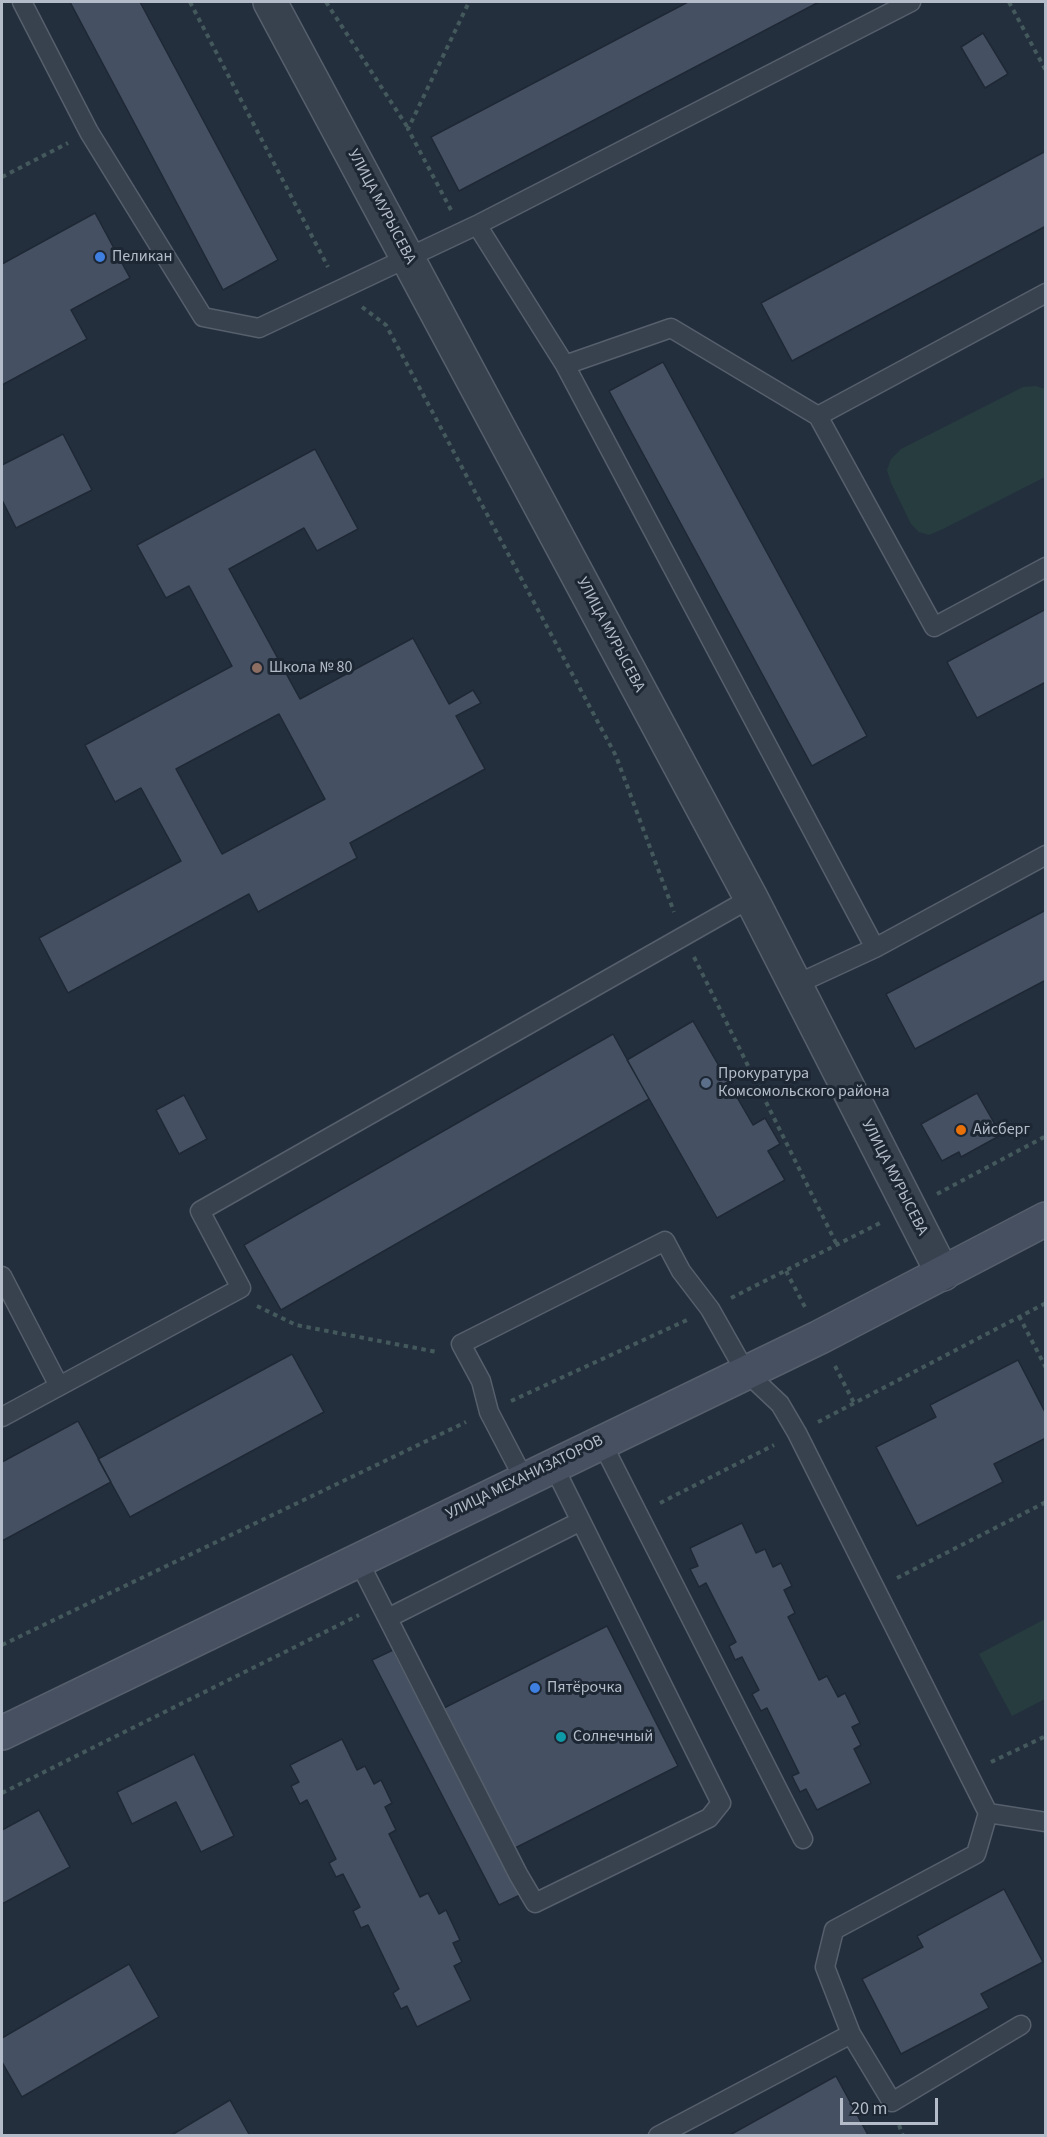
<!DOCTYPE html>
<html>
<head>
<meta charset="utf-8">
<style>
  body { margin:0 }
  #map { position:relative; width:1047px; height:2137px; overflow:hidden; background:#242f3e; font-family:"Source Sans 3",sans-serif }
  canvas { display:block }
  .frame { position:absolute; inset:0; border:3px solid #b4bcc9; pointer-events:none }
  .scale { position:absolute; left:840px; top:2098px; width:98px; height:27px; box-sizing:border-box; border:3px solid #b4bcc9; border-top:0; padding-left:8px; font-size:18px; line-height:21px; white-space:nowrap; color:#b4bcc9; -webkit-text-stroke:4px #1d2633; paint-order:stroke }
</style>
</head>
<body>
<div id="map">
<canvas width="1047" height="2137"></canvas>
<div class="frame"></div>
<div class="scale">20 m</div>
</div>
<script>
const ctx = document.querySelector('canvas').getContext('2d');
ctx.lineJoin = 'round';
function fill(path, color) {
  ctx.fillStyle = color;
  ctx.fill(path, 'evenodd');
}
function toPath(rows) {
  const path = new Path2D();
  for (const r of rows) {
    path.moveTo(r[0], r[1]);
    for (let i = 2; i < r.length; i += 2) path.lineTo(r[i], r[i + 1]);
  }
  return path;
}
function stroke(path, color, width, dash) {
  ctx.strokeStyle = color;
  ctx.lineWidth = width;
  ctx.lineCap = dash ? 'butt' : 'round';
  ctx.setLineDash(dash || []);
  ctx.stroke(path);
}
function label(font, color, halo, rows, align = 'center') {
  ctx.font = font + ' "Source Sans 3",sans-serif';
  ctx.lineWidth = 6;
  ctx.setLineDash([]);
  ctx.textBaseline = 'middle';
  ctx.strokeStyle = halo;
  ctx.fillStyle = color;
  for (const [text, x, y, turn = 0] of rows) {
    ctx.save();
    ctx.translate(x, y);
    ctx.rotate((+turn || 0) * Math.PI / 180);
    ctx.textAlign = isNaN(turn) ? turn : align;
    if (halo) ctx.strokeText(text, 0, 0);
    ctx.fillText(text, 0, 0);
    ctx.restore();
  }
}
fill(toPath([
  [1036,386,1045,389,1045,477,943,529,929,535,919,532,911,524,891,483,887,470,891,459,901,449,1023,387],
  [1045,1619,1045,1699,1012,1716,979,1654]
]), '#263c3f');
const building = toPath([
  [70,2,140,2,278,260,223,290,70,2],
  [688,2,819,2,459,191,431,137,688,2],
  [983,33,1008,74,985,88,961,47,983,33],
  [1046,151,1046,226,792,361,761,303,1046,151],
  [95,213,130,278,71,310,87,339,2,385,2,264,95,213],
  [663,362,867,736,812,766,609,391,663,362],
  [63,434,92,490,16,528,2,500,2,465,63,434],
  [315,449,358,529,317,551,304,528,229,569,300,699,413,638,449,704,473,690,481,703,456,716,485,769,350,843,357,858,258,912,249,894,68,993,39,938,181,861,141,788,115,802,85,745,232,666,189,586,166,598,137,545,315,449],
  [279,714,325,799,222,854,176,769,279,714],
  [1046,609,1046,682,977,718,947,662,1046,609],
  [1046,910,1046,980,915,1049,886,994,1046,910],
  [693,1021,753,1125,765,1118,780,1144,768,1151,785,1180,717,1218,627,1060,693,1021],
  [613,1034,649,1099,281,1310,244,1245,613,1034],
  [977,1093,1001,1135,961,1157,959,1152,942,1161,921,1124,977,1093],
  [184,1095,207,1139,179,1154,156,1110,184,1095],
  [292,1354,324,1412,130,1517,98,1459,292,1354],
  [1018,1360,1046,1414,1046,1438,994,1464,1003,1482,917,1526,876,1447,936,1417,930,1405,1018,1360],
  [78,1421,111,1482,2,1541,2,1462,78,1421],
  [742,1523,756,1553,765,1549,773,1567,781,1563,792,1586,784,1590,795,1613,788,1617,819,1680,827,1676,838,1697,845,1693,860,1723,852,1727,861,1745,854,1749,871,1783,817,1810,806,1789,800,1792,792,1776,799,1773,767,1708,761,1711,752,1694,759,1690,742,1657,735,1660,729,1646,736,1642,706,1583,699,1587,690,1569,698,1566,690,1548,742,1523],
  [607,1626,678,1766,515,1848,444,1708,607,1626],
  [393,1650,520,1895,499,1905,372,1660,393,1650],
  [342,1739,357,1770,365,1766,374,1784,381,1780,392,1803,385,1807,396,1830,389,1834,420,1897,428,1893,439,1914,446,1910,460,1940,453,1943,462,1962,454,1966,471,2000,417,2027,407,2006,401,2009,393,1993,399,1989,368,1925,361,1928,353,1911,360,1907,343,1874,336,1877,329,1863,336,1859,307,1800,300,1804,291,1786,299,1782,290,1765,342,1739],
  [194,1754,234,1836,201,1852,176,1802,132,1824,117,1792,194,1754],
  [39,1810,70,1867,2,1904,2,1830,39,1810],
  [1004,1889,1043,1962,981,1994,989,2008,901,2054,862,1979,923,1947,917,1936,1004,1889],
  [129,1964,159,2017,22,2097,2,2062,2,2038,129,1964],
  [836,2076,868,2135,728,2136,836,2076],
  [230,2100,250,2136,170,2136,230,2100]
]);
fill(building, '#455162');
stroke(building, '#1f2835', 1.5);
const service = toPath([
  [22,2,89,132,203,317,259,328,477,225,911,2],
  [477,225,565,365,875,948,795,985],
  [565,365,671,328,818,416,934,627,1046,567],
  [818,416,1046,293],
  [875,948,1046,855],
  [2,1276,59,1386],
  [2,1417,241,1288,200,1211,751,898],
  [601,1441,803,1839],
  [524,1479,489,1412,481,1381,461,1344,665,1241,681,1271,710,1309,745,1371,780,1404,797,1433,988,1813,976,1854,834,1930,825,1967,851,2034],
  [358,1560,518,1874,535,1903,709,1818,721,1803,553,1465],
  [388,1618,581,1521],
  [988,1813,1046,1822],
  [658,2136,851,2034,892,2102,1021,2025]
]);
const tertiary = toPath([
  [270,2,751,898,943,1274]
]);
const secondary = toPath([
  [2,1733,820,1337,1046,1219]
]);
stroke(service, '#565f6c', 21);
stroke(tertiary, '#565f6c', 36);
stroke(secondary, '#565f6c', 36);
stroke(toPath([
  [190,2,328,267],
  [326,2,408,128],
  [1009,2,1046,71],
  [2,177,68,143],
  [451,210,408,129,469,2],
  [362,307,386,325,616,756,674,912],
  [694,957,837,1245],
  [937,1194,1046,1136],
  [786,1271,806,1309],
  [731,1298,880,1223],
  [257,1306,296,1325,437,1352],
  [1019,1316,1046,1368],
  [835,1366,854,1403],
  [511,1401,687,1320],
  [818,1422,1046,1303],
  [660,1503,774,1445],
  [897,1578,1046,1502],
  [2,1645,466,1422],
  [991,1762,1046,1736],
  [2,1793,359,1615],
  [899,2125,903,2136]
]), '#44595c', 4, [4.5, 4.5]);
stroke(service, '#38414e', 18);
stroke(tertiary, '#38414e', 33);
stroke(secondary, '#465061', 33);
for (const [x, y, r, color] of [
  [100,257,6,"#3f7fe0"],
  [257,668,6,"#8d6e63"],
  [706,1083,6,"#5c6f8a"],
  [961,1130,6,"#e8710a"],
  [535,1688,6,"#3f7fe0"],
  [561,1737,6,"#0f9aa8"]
]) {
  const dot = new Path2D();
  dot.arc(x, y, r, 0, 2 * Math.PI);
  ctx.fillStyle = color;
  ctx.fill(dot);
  stroke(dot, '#1d2633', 2);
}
label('16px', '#b4bcc9', '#1d2633', [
  ["УЛИЦА МУРЫСЕВА",381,207,62],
  ["УЛИЦА МУРЫСЕВА",610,635,62],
  ["УЛИЦА МУРЫСЕВА",894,1178,63],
  ["УЛИЦА МЕХАНИЗАТОРОВ",525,1478,-26]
]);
label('16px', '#b4bcc9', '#1d2633', [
  ["Пеликан",112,257],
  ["Школа № 80",269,668],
  ["Прокуратура",718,1074],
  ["Комсомольского района",718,1092],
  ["Айсберг",973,1130],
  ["Пятёрочка",547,1688],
  ["Солнечный",573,1737]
], 'left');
</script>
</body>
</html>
